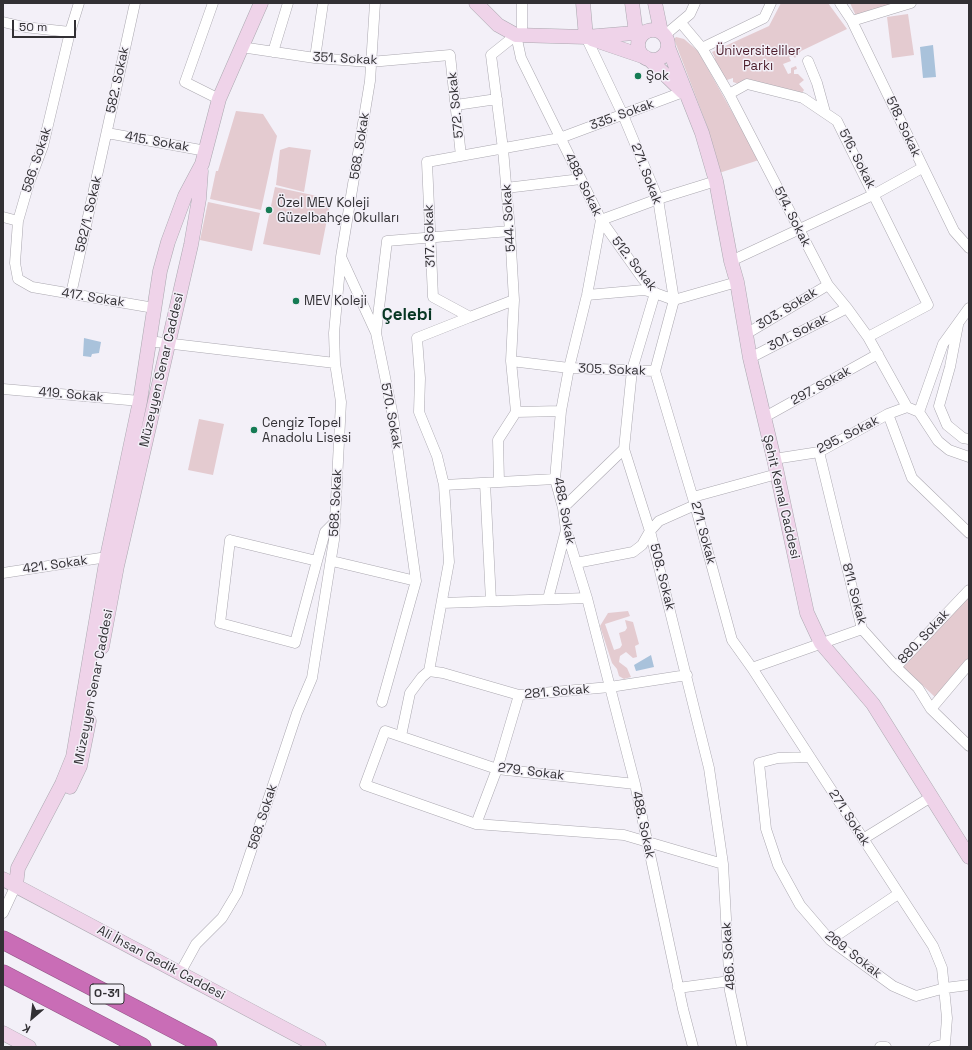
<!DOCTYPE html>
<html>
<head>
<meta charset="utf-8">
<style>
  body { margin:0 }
  #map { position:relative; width:972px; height:1050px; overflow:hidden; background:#f3f0f8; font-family:"Space Grotesk",sans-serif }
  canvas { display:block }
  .frame { position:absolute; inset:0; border:4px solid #323034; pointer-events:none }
  .north { position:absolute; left:12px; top:998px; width:40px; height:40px; -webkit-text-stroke:3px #f3f0f8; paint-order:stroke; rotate:208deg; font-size:11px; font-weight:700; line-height:16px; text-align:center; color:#323034 }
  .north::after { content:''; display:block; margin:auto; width:14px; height:18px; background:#323034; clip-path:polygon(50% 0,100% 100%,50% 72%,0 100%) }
  .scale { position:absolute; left:12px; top:20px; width:64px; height:18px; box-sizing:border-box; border:2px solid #323034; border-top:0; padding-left:5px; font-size:12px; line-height:14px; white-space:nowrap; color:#323034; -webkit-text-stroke:3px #f3f0f8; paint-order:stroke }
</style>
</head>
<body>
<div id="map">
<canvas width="972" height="1050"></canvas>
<div class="frame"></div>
<div class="north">K</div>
<div class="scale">50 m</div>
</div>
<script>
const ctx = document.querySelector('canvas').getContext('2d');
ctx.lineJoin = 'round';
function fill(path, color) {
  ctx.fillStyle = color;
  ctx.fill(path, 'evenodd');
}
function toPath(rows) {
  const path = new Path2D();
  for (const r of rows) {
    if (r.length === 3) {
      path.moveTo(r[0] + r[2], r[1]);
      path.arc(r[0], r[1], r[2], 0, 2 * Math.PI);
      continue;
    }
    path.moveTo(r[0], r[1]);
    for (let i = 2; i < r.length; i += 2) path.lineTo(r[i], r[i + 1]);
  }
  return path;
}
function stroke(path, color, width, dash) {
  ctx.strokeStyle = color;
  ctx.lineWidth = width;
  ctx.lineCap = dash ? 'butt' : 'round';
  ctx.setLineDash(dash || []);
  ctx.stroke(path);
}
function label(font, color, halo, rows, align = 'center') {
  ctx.font = font + ' "Space Grotesk",sans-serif';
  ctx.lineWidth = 3;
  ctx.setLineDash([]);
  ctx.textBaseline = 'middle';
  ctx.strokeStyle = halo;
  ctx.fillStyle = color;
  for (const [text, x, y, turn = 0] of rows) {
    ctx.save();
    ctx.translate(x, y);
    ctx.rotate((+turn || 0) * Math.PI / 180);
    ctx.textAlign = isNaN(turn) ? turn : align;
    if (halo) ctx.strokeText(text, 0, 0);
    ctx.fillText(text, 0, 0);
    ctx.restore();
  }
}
fill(toPath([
  [781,3,828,3,847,29,801,51,795,58,793,56,789,57,791,61,783,64,788,74,791,73,791,68,796,66,797,69,794,70,794,74,798,74,804,80,799,84,804,90,800,96,739,84,733,82,733,78,727,80,722,78,714,62,715,58,712,52,769,26],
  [850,3,899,3,857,18],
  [908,14,914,55,892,58,887,17],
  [676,37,684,39,698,51,759,160,719,173,707,126,674,39],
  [236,111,263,114,277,136,261,210,210,199,216,171,218,171],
  [289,147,311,150,304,192,276,185,280,150],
  [275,187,331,199,320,255,263,244],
  [208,202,260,213,252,251,200,240],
  [199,419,224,424,213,475,188,470],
  [969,594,969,660,936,698,902,666],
  [628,611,630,616,605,624,614,650,620,648,622,645,619,633,625,631,627,628,625,620,633,622,639,644,635,646,637,657,633,658,626,652,620,656,619,662,627,668,631,677,624,679,619,676,617,669,612,663,600,626,608,613]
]), '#e4cbd0');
fill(toPath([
  [933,45,936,77,923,78,920,47],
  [84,338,101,342,99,353,92,354,91,357,83,356],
  [651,655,654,667,636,671,634,665]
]), '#a9c2db');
const street = toPath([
  [79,3,70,32,43,146,29,183,18,221,15,263,18,279,32,287,154,308],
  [213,3,185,82,219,99],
  [840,3,852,21,954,231,969,248],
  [852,21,911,3],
  [3,22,24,27,70,32],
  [681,23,702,48,729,94,828,285,847,308,868,337,907,407],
  [665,35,690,14,695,3],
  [522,36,522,3],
  [586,37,623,115,658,199,674,300,655,371,695,505,732,640,752,668,933,946,942,968,947,1018,945,1044,934,1047],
  [241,47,315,58,370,62,450,55,461,156],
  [702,48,764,18,771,3],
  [273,52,288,3],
  [315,58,323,3],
  [808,61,817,83,825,112],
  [729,94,747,84,803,98,837,121,928,305,868,337],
  [456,105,497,99],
  [107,133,206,151],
  [716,181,658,199,601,220,643,279,655,293,674,300,737,282],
  [506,188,581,179],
  [3,217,18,221],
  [342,259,376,333,393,416,416,581,382,702],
  [731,261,875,194,922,168],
  [71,294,135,3],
  [587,295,644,290,655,293,632,370,624,449,650,531,709,768,723,864,730,991,742,1047],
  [514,300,470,317,433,297,427,162,560,138,683,92],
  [470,317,417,338,420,378,419,412,437,456,444,485,555,479],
  [958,325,950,367,939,406,947,425,963,438,969,439],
  [376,333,387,241,510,231],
  [746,334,828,285],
  [148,341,335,363],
  [750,358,847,308],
  [511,361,569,368,655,371],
  [3,389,140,401],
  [516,412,511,361,514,300,510,231,503,149,491,55,516,35,521,58,601,220,587,295,569,368,561,411,555,479,563,508,566,530,587,598,635,784,683,1009,693,1047],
  [516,412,561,411],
  [919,412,943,344,969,308],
  [919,412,938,441,949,450,969,457],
  [888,414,912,478,969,533],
  [763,418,878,354],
  [819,452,862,629,896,667,918,688,931,709,969,746],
  [774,459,819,452,888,414,907,407,919,412],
  [499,482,498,440,516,412],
  [485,483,491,601],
  [693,497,777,474],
  [563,508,624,449],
  [317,561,295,643,220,623,230,540,317,561,325,532,335,522],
  [332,561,416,581],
  [576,563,633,552,642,545,650,531,659,521,695,505],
  [3,573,107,557],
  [548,599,566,530],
  [442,603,587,598],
  [896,667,969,590],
  [752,668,862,629],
  [429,671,443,673,519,695,610,687,687,675],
  [931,709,969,664],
  [401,736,410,693,422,677,429,671,449,562,444,485],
  [810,757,778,758,759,763,766,829,778,865,800,905,830,940,893,986,916,996,945,988,969,985],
  [635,784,497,769,385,731,365,785,476,824,624,835,723,864],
  [476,824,497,769,519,695],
  [863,839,931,797],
  [3,913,16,885],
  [830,940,898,894],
  [180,973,196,944,222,918,237,893,297,713,312,678,334,540,341,402,335,363,334,333,341,257,370,81,375,3],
  [678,988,730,981],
  [880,1047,886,1047]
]);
const secondary = toPath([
  [476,3,498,25,516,35,586,37,646,32],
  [583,3,586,37],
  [632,3,636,33],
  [655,3,661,32],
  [653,45,15],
  [592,39,645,57],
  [668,47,702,133,716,181,731,261,737,282,750,358,774,459,807,613,821,643,873,704,969,857],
  [649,59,683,92],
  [102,647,117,566,191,245,199,199,201,171],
  [70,787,80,766,89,721],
  [3,879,319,1047],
  [16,885,18,868,62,784,73,757,107,557,140,401,160,271,168,242,185,196,202,164,219,99,261,3],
  [3,1033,29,1047]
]);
const highway = toPath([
  [3,940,208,1047],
  [3,974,142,1047]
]);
stroke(street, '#aba8b0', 11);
stroke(secondary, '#aba8b0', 15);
stroke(highway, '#945888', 19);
stroke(street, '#fff', 10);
stroke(secondary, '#efd3e9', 14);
stroke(highway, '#c96db6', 18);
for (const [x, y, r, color] of [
  [638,76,4,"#157b54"],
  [269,210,4,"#157b54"],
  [296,301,4,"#157b54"],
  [254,430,4,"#157b54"]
]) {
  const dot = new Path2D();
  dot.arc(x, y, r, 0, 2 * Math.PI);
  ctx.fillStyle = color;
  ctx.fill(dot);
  stroke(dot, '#f3f0f8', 1.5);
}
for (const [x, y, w] of [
  [107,994,34]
]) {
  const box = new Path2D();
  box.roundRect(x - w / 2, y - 10, w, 20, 3);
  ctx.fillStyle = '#f3f0f8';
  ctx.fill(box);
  stroke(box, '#323034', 1);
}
label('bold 12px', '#323034', null, [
  ["O-31",107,994]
]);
label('13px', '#4d1d2b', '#f3f0f8', [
  ["Üniversiteliler",758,51],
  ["Parkı",758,66]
]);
label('13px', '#323034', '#f3f0f8', [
  ["351. Sokak",345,59,3],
  ["582. Sokak",118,80,-78],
  ["572. Sokak",456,105,-96],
  ["335. Sokak",622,115,-20],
  ["518. Sokak",903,127,65],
  ["415. Sokak",157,142,10],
  ["568. Sokak",360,146,-81],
  ["516. Sokak",857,159,63],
  ["586. Sokak",37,160,-72],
  ["271. Sokak",646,174,69],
  ["488. Sokak",583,185,64],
  ["582/1. Sokak",89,214,-77],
  ["514. Sokak",792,217,63],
  ["544. Sokak",509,218,-94],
  ["317. Sokak",430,236,-92],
  ["512. Sokak",634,264,52],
  ["417. Sokak",93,298,9],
  ["303. Sokak",787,309,-31],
  ["301. Sokak",798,333,-27],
  ["Müzeyyen Senar Caddesi",162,370,-77],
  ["305. Sokak",612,370,2],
  ["297. Sokak",821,386,-29],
  ["419. Sokak",71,395,5],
  ["570. Sokak",391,416,79],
  ["295. Sokak",848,435,-27],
  ["Şehit Kemal Caddesi",781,497,77],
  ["568. Sokak",336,503,-87],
  ["488. Sokak",564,511,79],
  ["271. Sokak",703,533,75],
  ["421. Sokak",55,565,-8],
  ["508. Sokak",662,577,76],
  ["811. Sokak",854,594,75],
  ["880. Sokak",924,637,-47],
  ["Müzeyyen Senar Caddesi",94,687,-79],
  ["281. Sokak",557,692,-5],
  ["279. Sokak",531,772,7],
  ["568. Sokak",263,817,-72],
  ["271. Sokak",849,818,57],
  ["488. Sokak",643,825,78],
  ["269. Sokak",853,955,38],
  ["486. Sokak",729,956,-94],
  ["Ali İhsan Gedik Caddesi",161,963,28]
]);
label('13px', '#323034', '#f3f0f8', [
  ["Şok",646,76],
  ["Özel MEV Koleji",277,203],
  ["Güzelbahçe Okulları",277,218],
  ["MEV Koleji",304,301],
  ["Cengiz Topel",262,423],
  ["Anadolu Lisesi",262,438]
], 'left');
label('bold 17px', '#083724', '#f3f0f8', [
  ["Çelebi",407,315]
]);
</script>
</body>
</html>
